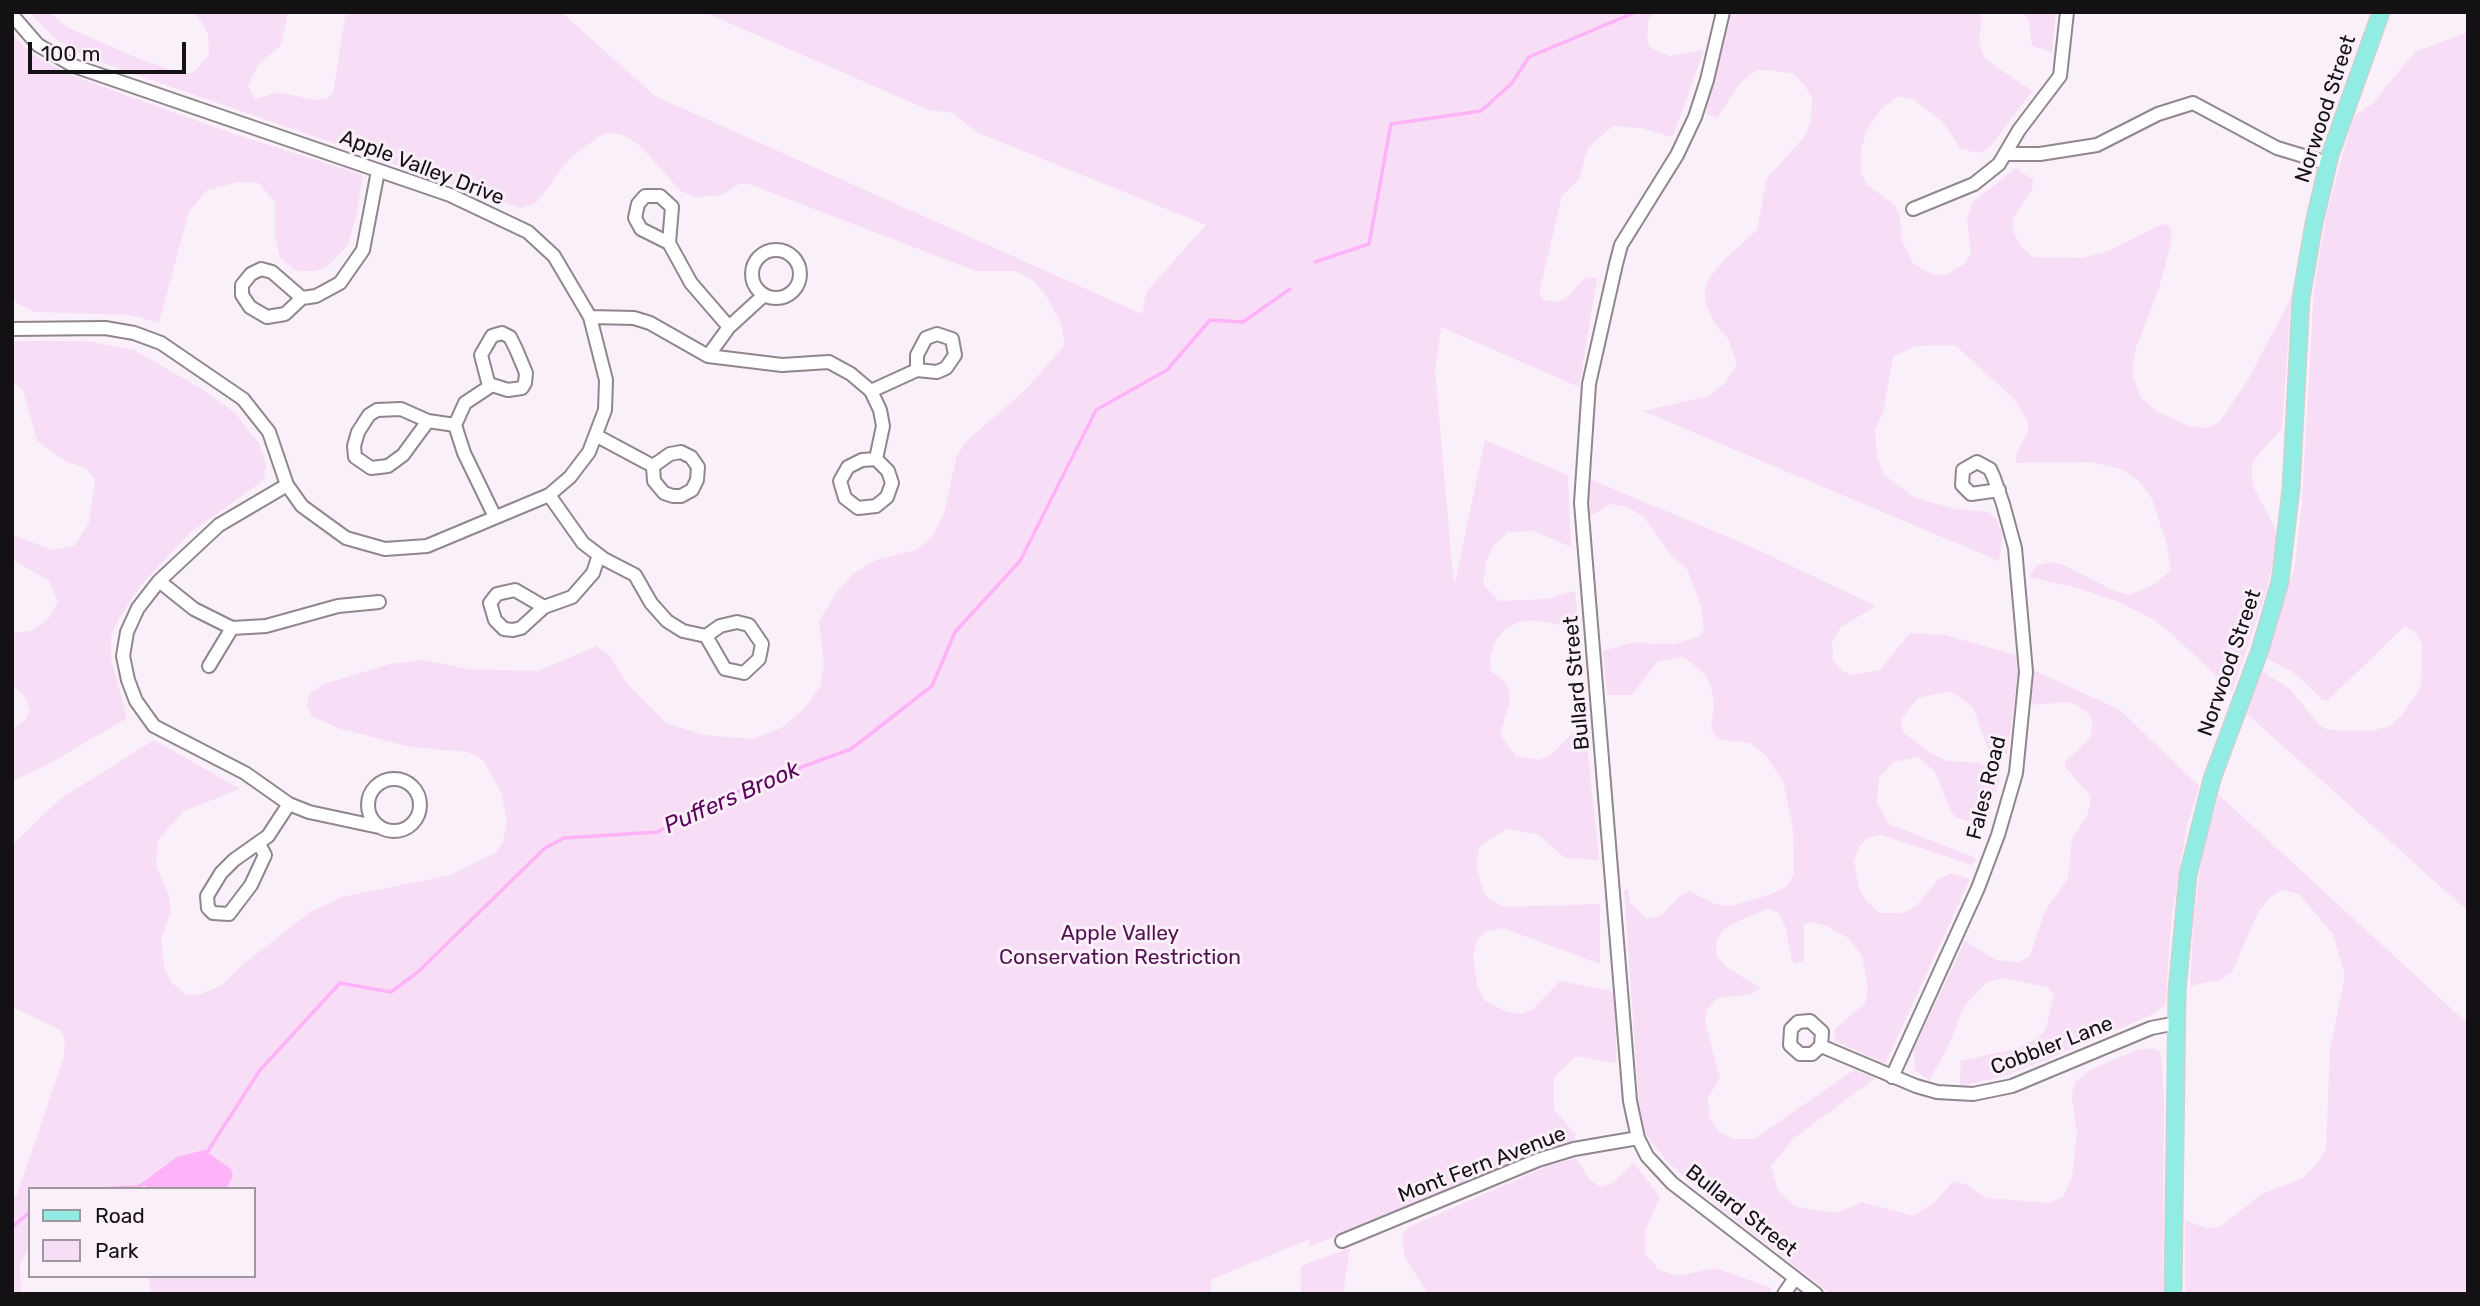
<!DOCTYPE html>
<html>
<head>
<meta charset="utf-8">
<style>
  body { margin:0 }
  #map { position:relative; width:2480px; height:1306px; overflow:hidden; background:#faf0f9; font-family:Rubik,sans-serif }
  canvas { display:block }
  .frame { position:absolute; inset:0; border:14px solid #141114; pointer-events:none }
  .legend { position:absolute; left:28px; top:1187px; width:228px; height:91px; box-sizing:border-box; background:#faf0f9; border:2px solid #9e979d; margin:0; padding:9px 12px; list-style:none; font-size:21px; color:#141114 }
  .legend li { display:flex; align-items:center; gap:14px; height:35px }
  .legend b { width:35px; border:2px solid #9e979d }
  .scale { position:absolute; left:28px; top:42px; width:158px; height:32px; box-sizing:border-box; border:4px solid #141114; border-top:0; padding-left:9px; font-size:21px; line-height:24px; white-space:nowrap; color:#141114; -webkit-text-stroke:5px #faf0f9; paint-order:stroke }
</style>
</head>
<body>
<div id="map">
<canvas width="2480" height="1306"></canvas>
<div class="frame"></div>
<ul class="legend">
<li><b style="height:9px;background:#91ede3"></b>Road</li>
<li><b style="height:19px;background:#f7ddf5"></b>Park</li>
</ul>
<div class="scale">100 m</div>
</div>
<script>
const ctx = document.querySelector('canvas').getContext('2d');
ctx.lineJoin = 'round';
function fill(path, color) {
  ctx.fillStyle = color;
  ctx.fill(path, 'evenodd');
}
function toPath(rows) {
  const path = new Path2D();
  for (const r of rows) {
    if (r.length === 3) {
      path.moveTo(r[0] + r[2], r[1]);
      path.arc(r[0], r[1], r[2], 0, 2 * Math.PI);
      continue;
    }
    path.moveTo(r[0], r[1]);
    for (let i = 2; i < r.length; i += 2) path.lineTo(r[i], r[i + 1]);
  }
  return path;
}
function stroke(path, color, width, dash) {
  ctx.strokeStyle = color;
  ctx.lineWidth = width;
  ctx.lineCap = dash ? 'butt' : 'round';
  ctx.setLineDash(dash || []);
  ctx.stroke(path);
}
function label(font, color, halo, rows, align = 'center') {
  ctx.font = font + ' Rubik,sans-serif';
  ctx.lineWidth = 6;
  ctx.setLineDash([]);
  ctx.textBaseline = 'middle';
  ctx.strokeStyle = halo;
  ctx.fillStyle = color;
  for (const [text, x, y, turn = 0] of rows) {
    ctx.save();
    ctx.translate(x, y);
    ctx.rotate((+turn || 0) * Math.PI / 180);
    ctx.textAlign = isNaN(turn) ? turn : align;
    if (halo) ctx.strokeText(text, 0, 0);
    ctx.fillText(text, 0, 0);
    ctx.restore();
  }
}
fill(toPath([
  [29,12,49,12,67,27,137,58,181,73,193,73,209,55,208,33,195,12,288,12,281,45,257,66,248,86,255,99,279,92,314,100,328,98,333,93,346,12,561,12,655,96,1142,314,1146,292,1206,225,976,132,953,113,929,110,704,12,1653,12,1648,22,1647,42,1654,50,1670,56,1704,50,1676,128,1672,137,1641,128,1613,126,1594,142,1587,151,1579,179,1562,196,1539,293,1544,300,1556,302,1565,299,1584,279,1591,277,1597,279,1579,387,1441,327,1435,370,1454,587,1485,440,1568,475,1571,547,1534,531,1508,532,1493,546,1486,561,1483,584,1499,601,1547,599,1575,591,1579,629,1537,620,1519,622,1505,629,1495,641,1490,658,1491,671,1506,683,1509,692,1510,701,1500,735,1516,756,1539,760,1551,755,1576,729,1585,725,1599,860,1565,858,1539,835,1507,829,1480,846,1476,865,1483,891,1490,900,1504,907,1600,904,1600,964,1503,928,1485,932,1477,940,1473,957,1477,984,1484,1000,1505,1011,1522,1014,1533,1009,1560,981,1615,992,1616,1063,1576,1056,1554,1077,1554,1110,1576,1135,1573,1141,1309,1247,1310,1239,1212,1279,1210,1294,152,1294,148,1276,254,1276,254,1189,30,1189,30,1244,20,1266,21,1294,12,1294,12,1200,17,1195,64,1056,65,1038,60,1030,12,1007,12,845,60,799,154,740,240,789,184,811,158,840,156,866,169,895,171,911,161,940,164,966,172,983,187,995,201,994,222,985,241,966,310,912,342,897,451,875,495,853,503,842,507,822,501,792,483,760,468,752,410,747,338,728,312,716,307,706,310,693,324,684,390,664,424,660,467,669,538,671,597,646,610,656,628,685,666,723,704,735,751,739,781,728,803,710,820,687,824,665,819,621,836,593,854,573,876,560,916,550,933,536,944,513,957,455,968,440,1025,390,1065,345,1061,323,1048,299,1034,281,1016,271,976,271,749,184,739,184,722,195,696,197,681,191,639,145,623,135,610,132,597,138,569,159,536,203,521,208,88,58,57,40],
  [1730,12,1982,12,1979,42,1984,58,2032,91,1989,148,1979,153,1961,149,1942,121,1914,100,1899,96,1882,108,1867,129,1861,150,1861,171,1866,184,1896,206,1900,217,1901,239,1913,263,1933,275,1948,274,1964,264,1971,253,1967,219,1972,203,2016,168,2033,180,2032,189,2013,219,2012,228,2020,245,2032,257,2081,258,2108,251,2162,224,2170,226,2172,240,2159,288,2136,348,2132,372,2141,398,2158,412,2192,427,2207,428,2219,423,2249,378,2291,298,2282,428,2253,461,2251,471,2254,488,2275,528,2277,544,2266,592,2232,691,2168,630,2149,617,2119,602,2078,588,2029,577,2037,565,2051,562,2066,566,2112,590,2130,595,2155,584,2171,570,2167,545,2152,499,2139,481,2121,469,2092,462,2016,463,2017,452,2028,431,2027,420,2014,399,1955,345,1916,346,1893,357,1883,413,1875,429,1877,456,1884,475,1915,498,1955,509,1989,512,1997,520,2003,536,1999,561,1643,411,1709,396,1724,384,1737,366,1729,340,1715,324,1705,302,1705,289,1708,280,1723,261,1757,230,1767,178,1804,137,1811,122,1812,98,1805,86,1794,74,1771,70,1756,70,1740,83,1717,118,1706,114],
  [2021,12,2056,12,2052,52,2032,46,2028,18],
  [2468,32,2468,911,2247,714,2262,671,2290,689,2319,725,2328,730,2370,731,2390,726,2403,714,2421,687,2422,645,2417,634,2405,626,2328,700,2323,700,2292,671,2267,659,2295,565,2302,501,2314,288,2327,212,2351,125,2356,115,2373,103,2415,52],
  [12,34,32,54,68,74,228,132,363,175,356,216,347,246,328,266,315,271,297,271,280,258,275,237,275,203,259,183,239,182,207,190,189,211,159,323,131,315,35,312,17,303,12,293],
  [12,341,87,341,134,350,202,389,236,414,259,444,266,465,264,480,191,532,141,585,119,618,111,636,111,658,127,718,47,765,12,781,12,729,25,720,30,711,26,698,12,684,12,633,31,631,49,618,58,601,49,581,12,559,12,535,53,550,74,546,89,523,95,479,86,468,65,461,37,441,23,390,12,382],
  [1587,478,1745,544,1876,606,1841,627,1832,642,1833,661,1844,672,1853,675,1880,670,1910,633,1945,635,2016,655,2018,675,2007,754,1988,749,1973,707,1950,691,1918,698,1901,719,1903,732,1932,754,1948,761,1979,763,2001,775,1985,826,1957,818,1951,812,1935,772,1919,757,1893,762,1879,778,1877,803,1889,824,1976,858,1973,865,1881,835,1867,838,1859,847,1854,862,1859,889,1867,902,1880,913,1903,913,1916,906,1938,880,1951,873,1970,879,1885,1064,1835,1041,1835,1029,1865,1003,1868,988,1862,956,1848,938,1827,926,1808,922,1804,925,1804,960,1797,964,1792,961,1785,926,1778,912,1768,909,1736,922,1724,929,1716,942,1717,956,1728,968,1760,988,1752,994,1718,998,1707,1009,1705,1022,1720,1078,1708,1098,1709,1117,1719,1132,1733,1139,1754,1139,1854,1070,1875,1078,1793,1139,1771,1166,1778,1191,1797,1207,1837,1213,1862,1202,1913,1216,1935,1202,1953,1181,1967,1185,1986,1198,2051,1203,2064,1195,2072,1177,2077,1134,2072,1098,2074,1083,2090,1070,2115,1059,2138,1050,2154,1048,2161,1053,2164,1093,2163,1294,1831,1294,1715,1204,1667,1161,1651,1142,1645,1132,1639,1103,1624,890,1628,889,1630,903,1647,919,1662,915,1681,895,1689,891,1715,904,1730,906,1766,896,1786,887,1794,875,1793,829,1783,781,1765,755,1750,743,1718,739,1711,729,1714,704,1711,687,1704,674,1693,664,1683,657,1658,661,1632,695,1607,695,1603,651,1630,643,1675,644,1700,636,1704,628,1701,606,1687,569,1671,555,1643,516,1627,507,1609,504,1593,515,1588,514,1586,511],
  [2033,670,2120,710,2199,786,2186,830,2172,914,2165,1005,2149,1016,2038,1063,2004,1076,1960,1086,1961,1061,2018,1048,2038,1038,2046,1028,2054,994,2047,987,2002,978,1987,982,1965,1005,1946,1051,1929,1080,1916,1071,1913,1051,1965,941,1996,960,2019,962,2030,956,2045,911,2068,879,2072,838,2087,817,2090,805,2090,795,2065,767,2065,762,2090,738,2093,725,2089,714,2072,702,2029,705],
  [2219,795,2468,1024,2468,1294,2185,1294,2185,1220,2206,1228,2220,1227,2262,1194,2303,1178,2318,1163,2326,1149,2330,1049,2345,975,2333,934,2299,894,2282,890,2271,897,2258,912,2232,972,2222,979,2190,986,2194,915,2203,850],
  [1576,1158,1590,1180,1601,1187,1611,1184,1634,1163,1660,1197,1645,1232,1645,1253,1659,1270,1678,1276,1715,1268,1772,1288,1768,1294,1428,1294,1404,1256,1403,1233,1409,1227,1548,1166],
  [1350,1248,1343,1294,1301,1294,1301,1266]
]), '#f7ddf5');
fill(toPath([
  [204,1150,231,1169,233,1176,226,1189,149,1189,142,1183,177,1157]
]), '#feb3f9');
stroke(toPath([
  [1315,262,1369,244,1391,124,1481,111,1512,83,1529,57,1636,12],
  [206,1154,260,1070,340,983,391,992,418,972,545,848,564,838,657,832,747,787,851,749,932,686,955,632,1020,561,1096,410,1167,370,1210,320,1243,322,1290,289],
  [98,1189,137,1187,146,1183],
  [12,1227,30,1212]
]), '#feb3f9', 3.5);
const minor = toPath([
  [1723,12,1707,80,1695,117,1677,155,1621,245,1616,264,1589,384,1581,503,1630,1101,1638,1138,1647,1156,1672,1183,1816,1294],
  [12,15,38,45,74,66,450,195,528,232,554,256,590,317,606,380,605,410,589,452,570,477,549,495,427,546,385,549,346,538,302,506,287,485,269,432,243,399,161,343,134,333,105,328,12,329],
  [2006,154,2040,154,2097,145,2158,114,2193,103,2277,148,2327,163],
  [1913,209,1974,184,1999,164,2019,130,2060,76,2067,12],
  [669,243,672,207,660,196,645,196,638,204,635,218,641,229,669,243,691,283,729,327,763,296],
  [776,274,24],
  [302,298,285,314,267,317,250,307,242,295,242,285,251,274,261,269,272,272,302,298,316,296,340,283,363,250,378,171],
  [590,317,634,318,650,323,708,356],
  [729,327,708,356,782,365,829,362,851,374,871,391,880,410,883,426,876,459,888,471,892,483,887,497,876,506,858,508,845,498,840,481,848,467,862,460,876,459],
  [492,385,488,382,481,355,492,336,502,333,510,337,516,349,526,373,525,383,522,388,508,390,492,385,465,403,455,425,464,453,495,517],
  [871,391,917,370,937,372,946,368,955,355,952,339,937,334,926,338,917,355,917,370],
  [428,421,403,455,388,466,371,468,355,457,354,446,358,432,369,415,377,410,401,409,428,421,455,425],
  [597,436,653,466,670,454,681,452,691,457,698,467,697,480,692,490,681,496,673,496,664,493,654,481,653,466],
  [549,495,583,543,604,559,635,575,651,603,667,621,683,631,706,636,725,669,744,673,759,659,762,644,749,625,737,622,720,626,706,636],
  [159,581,219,525,287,485],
  [544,607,521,628,513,630,504,629,495,620,490,603,497,594,515,590,544,607,572,597,593,573,599,555],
  [232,628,194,609,159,581,138,608,127,632,123,656,128,680,136,701,154,726,245,773,289,804],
  [209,666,232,628,266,626,338,606,379,602],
  [394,805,26],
  [259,844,265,855,251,885,229,914,213,913,208,908,207,896,221,873,234,860,268,836,289,804,309,812,379,827],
  [1821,1046,1812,1054,1800,1054,1790,1045,1791,1029,1798,1022,1810,1021,1822,1032,1821,1046,1916,1086,1937,1092,1973,1094,2012,1086,2151,1028,2177,1023],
  [1892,1077,1978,888,1998,835,2016,773,2026,672,2015,548,2003,504,1994,478,1990,469,1977,462,1963,470,1962,485,1971,494,1999,490],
  [1342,1241,1538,1160,1574,1149,1638,1138],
  [1784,1294,1795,1278]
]);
const major = toPath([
  [2173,1294,2177,991,2188,875,2212,779,2260,650,2280,582,2291,489,2301,298,2314,223,2330,155,2381,12]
]);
stroke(minor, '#8f868e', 16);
stroke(major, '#d0cfd0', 19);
stroke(minor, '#fff', 12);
stroke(major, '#91ede3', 16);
label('21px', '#141114', '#faf0f9', [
  ["Norwood Street",2326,109,-72],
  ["Apple Valley Drive",422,168,21],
  ["Norwood Street",2230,663,-71],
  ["Bullard Street",1577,683,-95],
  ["Fales Road",1987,788,-76],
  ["Cobbler Lane",2052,1046,-21],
  ["Mont Fern Avenue",1482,1165,-21],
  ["Bullard Street",1741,1211,38]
]);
label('21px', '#521251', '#faf0f9', [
  ["Apple Valley",1120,934],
  ["Conservation Restriction",1120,958]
]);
label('italic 23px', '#5e015d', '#faf0f9', [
  ["Puffers Brook",732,798,-24]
]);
</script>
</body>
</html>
